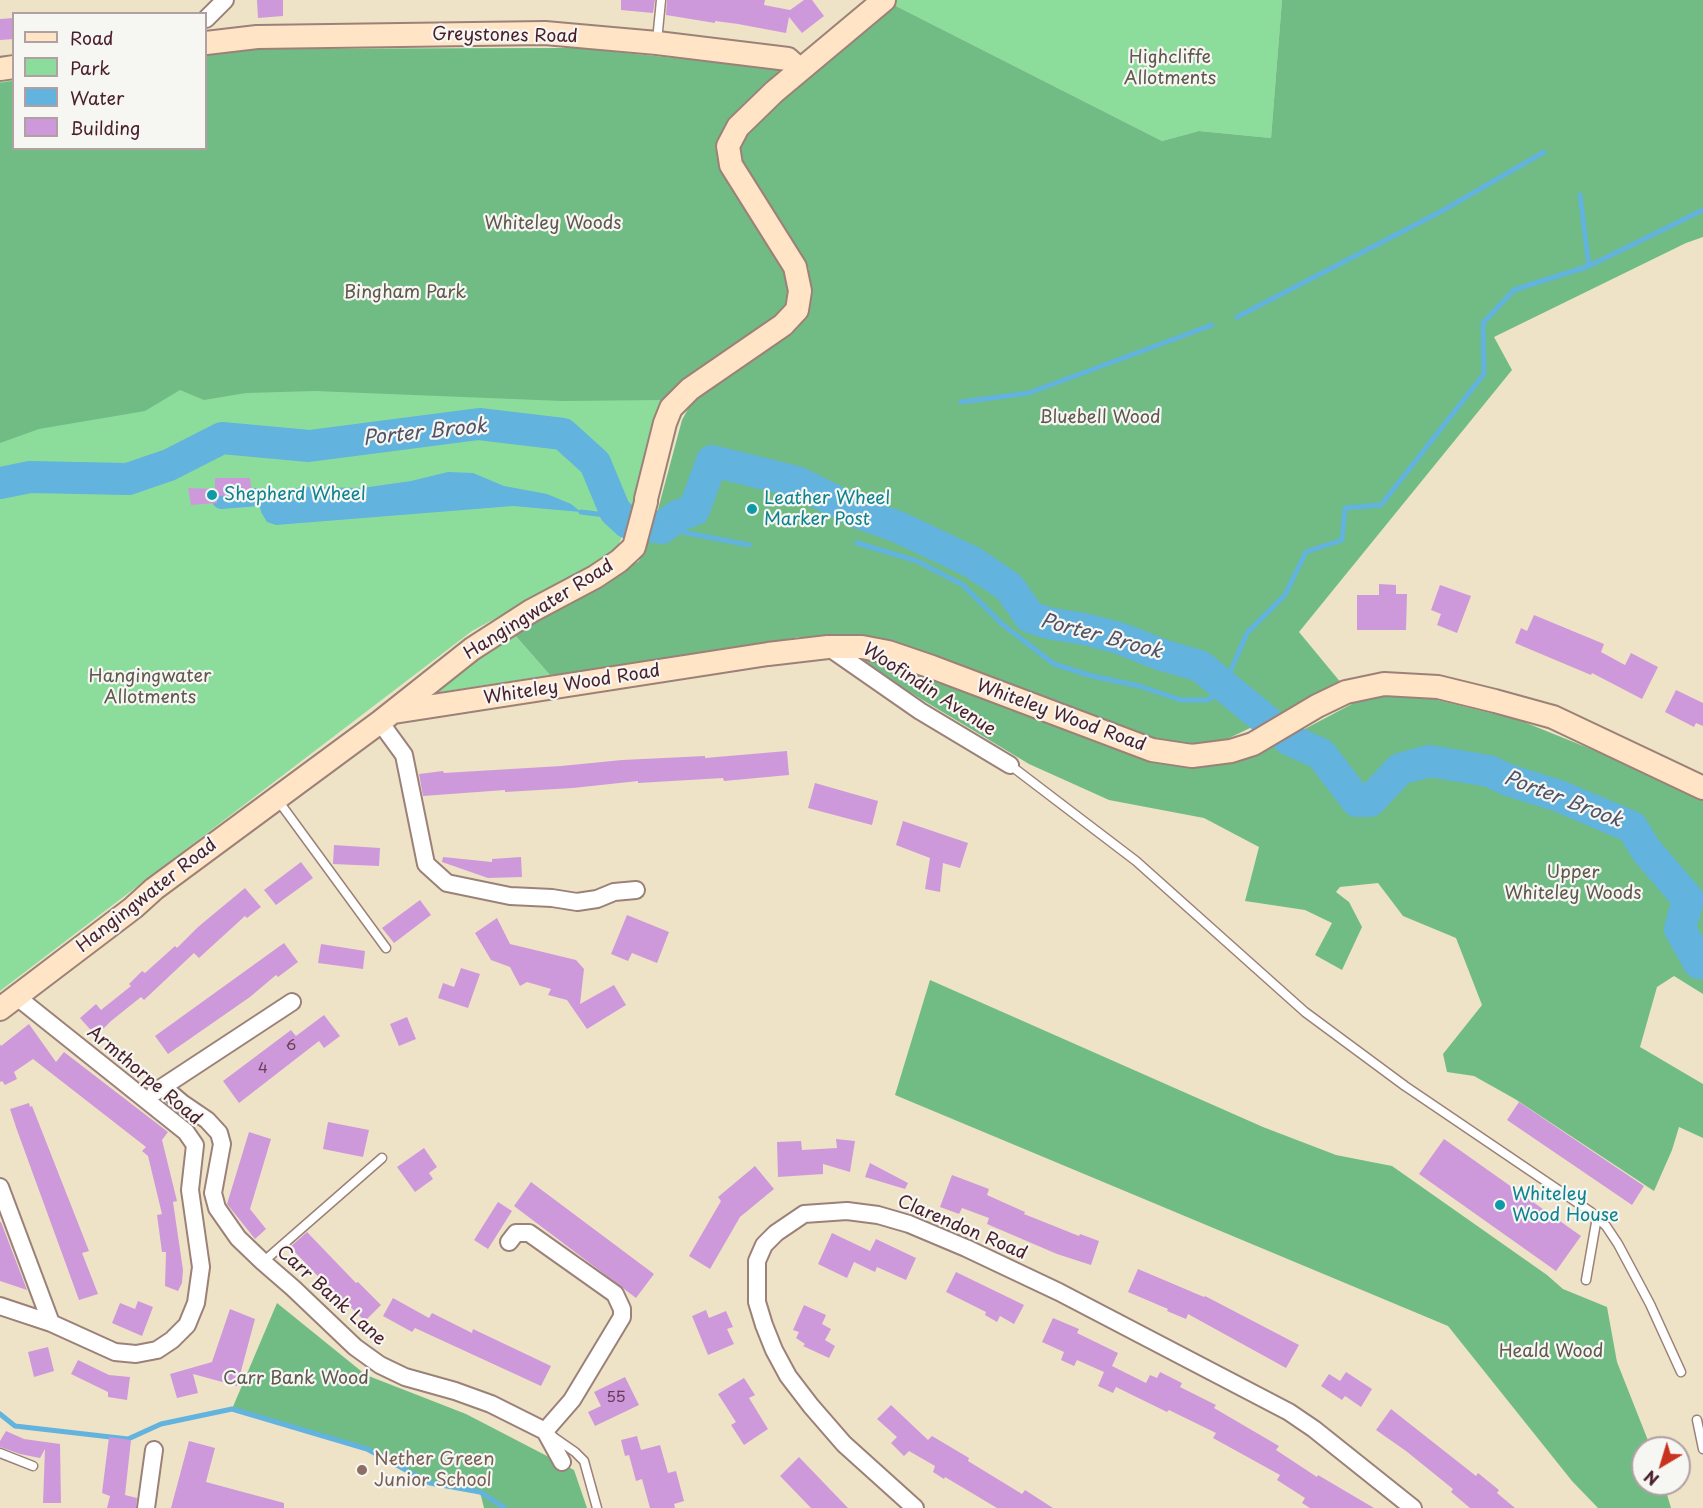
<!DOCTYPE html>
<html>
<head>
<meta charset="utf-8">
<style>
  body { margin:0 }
  #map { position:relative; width:1703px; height:1508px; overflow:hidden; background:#eee3c7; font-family:"Playpen Sans",sans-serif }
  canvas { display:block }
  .legend { position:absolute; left:12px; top:12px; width:195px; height:138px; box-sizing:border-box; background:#f6f6f2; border:2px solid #b1a0a2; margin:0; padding:8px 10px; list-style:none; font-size:18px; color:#4a1f2b }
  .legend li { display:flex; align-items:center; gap:12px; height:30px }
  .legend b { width:30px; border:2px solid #b1a0a2 }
  .north { position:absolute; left:1631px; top:1436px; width:60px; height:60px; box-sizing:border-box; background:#f6f6f2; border:2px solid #b1a0a2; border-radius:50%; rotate:218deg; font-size:16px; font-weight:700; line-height:24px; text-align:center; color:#4a1f2b }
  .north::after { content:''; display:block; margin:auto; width:21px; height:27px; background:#c8321e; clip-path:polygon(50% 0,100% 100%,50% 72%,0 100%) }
</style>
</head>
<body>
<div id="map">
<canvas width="1703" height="1508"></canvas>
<ul class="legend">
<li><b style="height:8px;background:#ffe4c6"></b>Road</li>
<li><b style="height:16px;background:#8cdd9c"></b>Park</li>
<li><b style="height:16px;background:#62b3dd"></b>Water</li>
<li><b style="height:16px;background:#ce99db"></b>Building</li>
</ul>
<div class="north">N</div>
</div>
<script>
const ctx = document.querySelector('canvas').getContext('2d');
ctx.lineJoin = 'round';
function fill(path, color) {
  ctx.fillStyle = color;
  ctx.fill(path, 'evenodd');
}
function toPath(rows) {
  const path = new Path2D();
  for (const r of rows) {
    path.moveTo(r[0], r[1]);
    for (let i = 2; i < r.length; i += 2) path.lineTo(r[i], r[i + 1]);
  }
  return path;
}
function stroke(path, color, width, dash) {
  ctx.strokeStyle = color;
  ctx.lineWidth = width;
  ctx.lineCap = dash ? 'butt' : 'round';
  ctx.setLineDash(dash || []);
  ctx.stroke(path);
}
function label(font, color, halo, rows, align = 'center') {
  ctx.font = font + ' "Playpen Sans",sans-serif';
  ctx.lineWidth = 4.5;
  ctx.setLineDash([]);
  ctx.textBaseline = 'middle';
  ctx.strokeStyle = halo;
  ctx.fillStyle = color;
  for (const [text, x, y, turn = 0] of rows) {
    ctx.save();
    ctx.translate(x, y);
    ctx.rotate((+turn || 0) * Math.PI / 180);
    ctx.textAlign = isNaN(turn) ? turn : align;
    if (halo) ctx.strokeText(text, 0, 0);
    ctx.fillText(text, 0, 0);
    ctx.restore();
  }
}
fill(toPath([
  [896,0,1282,0,1271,138,1199,131,1162,141,892,4],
  [575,48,783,69,730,120,715,148,791,274,784,313,662,400,629,522,614,554,472,631,0,991,0,82,13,80,14,148,206,148,206,55,263,49],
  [514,634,550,675,428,694,485,652]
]), '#8cdd9c');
fill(toPath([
  [1282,0,1703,0,1703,237,1686,243,1494,337,1512,370,1299,632,1342,684,1225,740,1184,745,1128,735,870,640,799,637,640,667,550,675,514,634,639,561,653,528,682,420,694,398,795,330,809,305,809,269,738,158,740,141,748,126,892,4,1162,141,1199,131,1271,138],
  [575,48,783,69,730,120,715,148,791,274,784,313,662,400,562,401,315,391,246,393,204,400,180,390,145,411,39,429,0,443,0,83,13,81,14,148,206,148,206,55,263,49],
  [867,656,930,674,1072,731,1244,758,1282,741,1367,696,1417,695,1519,720,1628,764,1703,801,1703,994,1674,976,1657,987,1640,1047,1703,1084,1703,1138,1679,1127,1672,1150,1654,1191,1515,1099,1474,1076,1447,1072,1443,1054,1482,1005,1456,938,1403,916,1378,883,1340,887,1336,892,1349,902,1362,927,1342,970,1315,955,1332,923,1305,910,1245,901,1259,847,1204,818,1109,800,1029,764,921,699,864,663],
  [930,980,1263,1127,1336,1155,1392,1166,1547,1275,1563,1289,1607,1307,1617,1362,1651,1448,1643,1448,1643,1484,1664,1484,1671,1508,1598,1508,1572,1481,1448,1326,895,1095],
  [277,1303,366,1375,466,1414,574,1470,587,1508,484,1508,480,1492,430,1483,367,1449,232,1409]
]), '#71bc84');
fill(toPath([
  [448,472,473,473,504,486,547,494,571,504,581,512,513,506,276,525,267,522,261,512,257,492,307,487,362,488,411,481]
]), '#62b3dd');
stroke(toPath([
  [1580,195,1589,266],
  [1237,317,1442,211,1544,152],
  [961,402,1029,393,1212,325],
  [606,488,628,509,637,510],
  [581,512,622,517],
  [649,512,677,516],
  [662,528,749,545],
  [857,543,917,561,963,585,1002,624,1054,664,1092,676,1139,686,1181,700,1208,700,1228,689],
  [1224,686,1247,633,1285,595,1306,552,1342,540,1345,508,1381,505,1484,374,1483,323,1514,290,1589,266,1703,210],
  [0,1414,15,1426,128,1439,161,1424,232,1409,367,1449,430,1483,480,1492,505,1508]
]), '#62b3dd', 5);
stroke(toPath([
  [221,500,258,497]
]), '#62b3dd', 18);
stroke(toPath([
  [0,483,30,477,128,479,169,465,222,438,309,446,479,424,563,434,595,463,615,511,628,523,662,528,677,516,694,510,712,461,797,482,862,514,898,527,972,562,1009,587,1030,617,1048,623,1084,629,1119,638,1162,655,1200,666,1290,740,1321,754,1357,801,1370,801,1400,769,1429,761,1489,771,1508,780,1559,796,1632,827,1646,850,1688,899,1680,929,1699,963,1703,963]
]), '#62b3dd', 32);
fill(toPath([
  [257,0,283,0,283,16,258,18],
  [621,0,655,0,653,13,621,10],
  [667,0,765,0,764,5,790,10,804,0,812,0,824,16,802,33,789,17,786,33,738,24,715,21,715,23,666,15],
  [14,18,14,39,0,40,0,19],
  [215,478,250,478,252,494,217,496,217,503,191,505,188,488,215,489],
  [1379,584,1396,585,1396,594,1407,594,1406,630,1357,630,1357,595,1379,595],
  [1440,585,1471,596,1457,633,1437,625,1441,614,1431,610],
  [1534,615,1604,644,1601,652,1625,665,1631,653,1658,667,1642,699,1592,673,1591,675,1515,643,1521,628,1527,631],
  [1676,690,1703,703,1703,726,1696,723,1694,727,1665,712],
  [787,751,789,775,724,781,723,778,638,783,638,781,573,788,505,792,505,790,423,796,419,774,443,771,444,773,561,766,622,760,705,756,705,758],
  [815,783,878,801,872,825,808,808],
  [903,821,968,843,960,868,943,863,940,892,925,889,930,858,896,845],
  [334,845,380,848,379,866,333,864],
  [443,857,492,862,492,859,521,857,522,877,488,878,442,862],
  [301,862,313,878,276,905,264,890],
  [245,888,261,907,247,918,245,916,199,958,194,953,144,1000,141,997,111,1021,96,1036,80,1018,96,1004,101,1010,131,986,129,984,142,971,145,973,175,946,177,948,198,927],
  [420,900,431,915,394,943,382,928],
  [627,915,669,932,657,963,632,953,628,961,611,954],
  [497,918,510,944,576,960,584,969,580,1004,614,985,626,1005,587,1029,567,1000,548,995,551,989,527,982,520,986,510,967,491,960,475,933],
  [284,943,298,962,278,977,276,975,250,997,168,1054,155,1036],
  [321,944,365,951,363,969,318,963],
  [461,968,480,974,468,1008,438,998,443,983,454,987],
  [324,1015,340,1036,324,1048,319,1041,239,1103,223,1081,291,1030,296,1036],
  [407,1017,416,1039,399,1046,390,1024],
  [29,1024,56,1062,64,1052,168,1132,162,1140,177,1201,173,1202,183,1270,182,1283,178,1291,165,1286,166,1252,162,1252,157,1215,162,1214,148,1156,142,1151,146,1147,33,1059,14,1072,17,1079,5,1085,2,1081,0,1082,0,1044,1,1046],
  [1519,1102,1644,1186,1632,1205,1507,1120],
  [29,1103,30,1107,32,1106,89,1251,82,1253,98,1294,79,1300,17,1130,10,1109],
  [328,1122,369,1130,363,1157,323,1149],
  [249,1132,271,1139,250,1209,266,1229,255,1239,227,1204],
  [836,1139,855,1141,850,1172,823,1164,823,1174,778,1177,777,1142,801,1141,802,1150,837,1148],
  [1444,1139,1581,1236,1556,1271,1419,1174],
  [424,1148,437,1167,429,1173,433,1179,415,1192,397,1167],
  [870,1163,908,1183,905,1189,865,1177],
  [755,1166,774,1189,740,1217,710,1269,689,1256,721,1201,718,1197],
  [952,1175,989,1189,987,1195,1025,1212,1024,1214,1079,1236,1080,1234,1099,1241,1091,1265,1057,1254,987,1224,989,1218,962,1208,959,1214,940,1207],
  [531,1182,654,1274,636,1298,514,1206],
  [498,1202,512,1211,488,1249,474,1240],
  [0,1222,1,1222,27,1290,0,1281],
  [307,1232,356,1283,358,1282,381,1305,365,1321,337,1294,336,1295,290,1247],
  [832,1233,870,1251,876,1239,916,1258,906,1280,877,1267,875,1272,854,1262,847,1278,818,1264],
  [1138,1269,1204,1297,1205,1296,1299,1345,1286,1368,1188,1314,1186,1319,1167,1311,1168,1309,1128,1292],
  [956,1272,1024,1305,1014,1324,1000,1316,997,1322,985,1315,986,1312,946,1292],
  [393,1298,429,1318,432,1313,472,1333,473,1329,551,1366,541,1386,415,1328,412,1332,383,1316],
  [138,1301,153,1307,142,1336,112,1323,120,1303,135,1309],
  [804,1305,826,1315,822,1324,831,1329,825,1340,835,1346,829,1358,803,1346,805,1344,796,1338,799,1332,793,1330],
  [230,1309,255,1319,237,1386,193,1374,198,1393,177,1398,170,1374,212,1362],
  [706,1310,709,1318,726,1311,733,1327,727,1329,734,1344,708,1355,692,1316],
  [1053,1318,1079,1329,1077,1333,1118,1353,1112,1366,1146,1383,1150,1375,1157,1378,1160,1372,1182,1383,1180,1387,1216,1405,1214,1408,1279,1446,1276,1450,1317,1477,1318,1475,1374,1508,1310,1508,1302,1503,1305,1498,1277,1480,1280,1475,1213,1438,1216,1433,1169,1410,1167,1412,1116,1387,1113,1393,1098,1386,1104,1372,1077,1360,1074,1366,1061,1360,1064,1352,1042,1342],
  [48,1347,54,1371,34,1377,28,1352],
  [78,1360,109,1375,130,1377,127,1400,108,1397,108,1392,71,1374],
  [1346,1372,1372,1389,1361,1407,1345,1396,1342,1400,1321,1386,1329,1374,1340,1381],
  [625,1377,639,1405,595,1426,588,1412,601,1406,594,1392],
  [744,1378,755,1395,749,1398,768,1429,744,1445,731,1425,736,1422,718,1394],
  [891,1405,928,1440,932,1436,969,1458,968,1461,1022,1494,1025,1490,1053,1508,997,1508,945,1477,944,1479,933,1472,935,1466,909,1451,904,1456,891,1443,897,1437,877,1419],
  [1391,1409,1476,1476,1478,1473,1499,1490,1497,1493,1515,1508,1470,1508,1451,1492,1453,1489,1406,1451,1376,1430],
  [6,1431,24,1439,60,1444,61,1503,43,1503,45,1449,40,1458,20,1454,0,1447,0,1441],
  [637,1436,641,1450,660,1445,668,1473,676,1471,684,1501,674,1504,675,1508,650,1508,642,1479,636,1481,629,1455,625,1456,621,1440],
  [109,1437,131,1440,125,1495,137,1498,136,1508,107,1508,110,1496,102,1493],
  [189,1441,215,1448,206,1482,284,1503,284,1508,171,1508],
  [799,1457,848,1508,811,1508,780,1476]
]), '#ce99db');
const lane = toPath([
  [657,41,661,0],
  [1010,765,1136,861,1305,1012,1405,1086,1591,1212,1606,1226,1618,1244,1650,1304,1681,1372],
  [277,799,386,948],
  [263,1262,382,1158],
  [1586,1280,1597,1217],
  [1697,1420,1703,1449],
  [552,1436,575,1452,584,1461,597,1508],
  [0,1453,33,1466]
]);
const street = toPath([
  [206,19,225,0],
  [828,647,920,711,1010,765],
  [380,722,404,755,426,864,447,883,510,896,552,898,577,902,597,899,614,892,636,890],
  [163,1087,182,1103,207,1120,219,1133,222,1144,213,1193,217,1208,238,1238,263,1262,293,1288,355,1347,380,1365,405,1377,455,1391,491,1404,545,1431,562,1462],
  [155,1092,292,1002],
  [0,1187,51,1323],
  [509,1242,516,1233,529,1233,615,1294,622,1309,622,1317,572,1400,545,1431],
  [0,1306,51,1323,115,1352,136,1354,157,1350,172,1340,187,1325,196,1303,201,1267,190,1190,195,1145,186,1132,17,997],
  [146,1508,154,1450],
  [915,1508,844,1444,811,1406,788,1376,774,1350,764,1325,757,1302,757,1261,764,1245,776,1233,804,1214,847,1211,878,1215,909,1224,966,1248,1059,1292,1289,1412,1314,1429,1413,1508]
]);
const secondary = toPath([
  [206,43,257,37,545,33,657,43,788,59,800,70],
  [0,69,14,67],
  [646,499,665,423,671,408,690,389,783,325,797,310,800,291,795,267,731,165,728,146,738,127,774,92,884,0],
  [394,712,768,654,828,647,862,647,888,652,932,667,1152,750,1192,756,1231,751,1253,744,1317,706,1346,692,1384,684,1438,687,1495,701,1553,717,1703,788],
  [0,1009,133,908,154,889,380,722,472,649,531,611,595,577,619,561,634,547,646,502]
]);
stroke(lane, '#9c8179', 11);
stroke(street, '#9c8179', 20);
stroke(secondary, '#9c8179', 26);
stroke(lane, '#fff', 8);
stroke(street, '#fff', 16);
stroke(secondary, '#ffe4c6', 22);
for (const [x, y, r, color] of [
  [212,495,6,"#0f9aa8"],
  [752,509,6,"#0f9aa8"],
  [1500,1205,6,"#0f9aa8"],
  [362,1470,6,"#8d6e63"]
]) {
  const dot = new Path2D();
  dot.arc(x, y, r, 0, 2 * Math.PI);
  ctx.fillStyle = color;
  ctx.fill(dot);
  stroke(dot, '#f6f6f2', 2);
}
label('15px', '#6b3e57', null, [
  ["6",291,1046],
  ["4",263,1069],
  ["55",616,1398]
]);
label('18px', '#4a1f2b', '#f6f6f2', [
  ["Greystones Road",505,36,1],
  ["Hangingwater Road",539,610,-32],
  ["Whiteley Wood Road",572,685,-9],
  ["Woofindin Avenue",929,690,33],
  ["Whiteley Wood Road",1061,716,20],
  ["Hangingwater Road",147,896,-38],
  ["Armthorpe Road",144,1076,40],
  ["Clarendon Road",962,1228,23],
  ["Carr Bank Lane",331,1296,42]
]);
label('18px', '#5e584d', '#f6f6f2', [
  ["Highcliffe",1170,58],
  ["Allotments",1170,79],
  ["Whiteley Woods",553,224],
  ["Bingham Park",405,293],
  ["Bluebell Wood",1100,418],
  ["Hangingwater",150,677],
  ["Allotments",150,698],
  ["Upper",1573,873],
  ["Whiteley Woods",1573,894],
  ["Heald Wood",1551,1352],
  ["Carr Bank Wood",296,1379]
]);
label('18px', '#0d838f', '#f6f6f2', [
  ["Shepherd Wheel",224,495],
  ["Leather Wheel",764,499],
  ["Marker Post",764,520],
  ["Whiteley",1512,1195],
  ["Wood House",1512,1216]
], 'left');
label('18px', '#785e54', '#f6f6f2', [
  ["Nether Green",374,1460],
  ["Junior School",374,1481]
], 'left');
label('italic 20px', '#525369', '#f6f6f2', [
  ["Porter Brook",425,433,-6],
  ["Porter Brook",1101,637,15],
  ["Porter Brook",1563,800,21]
]);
</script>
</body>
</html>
